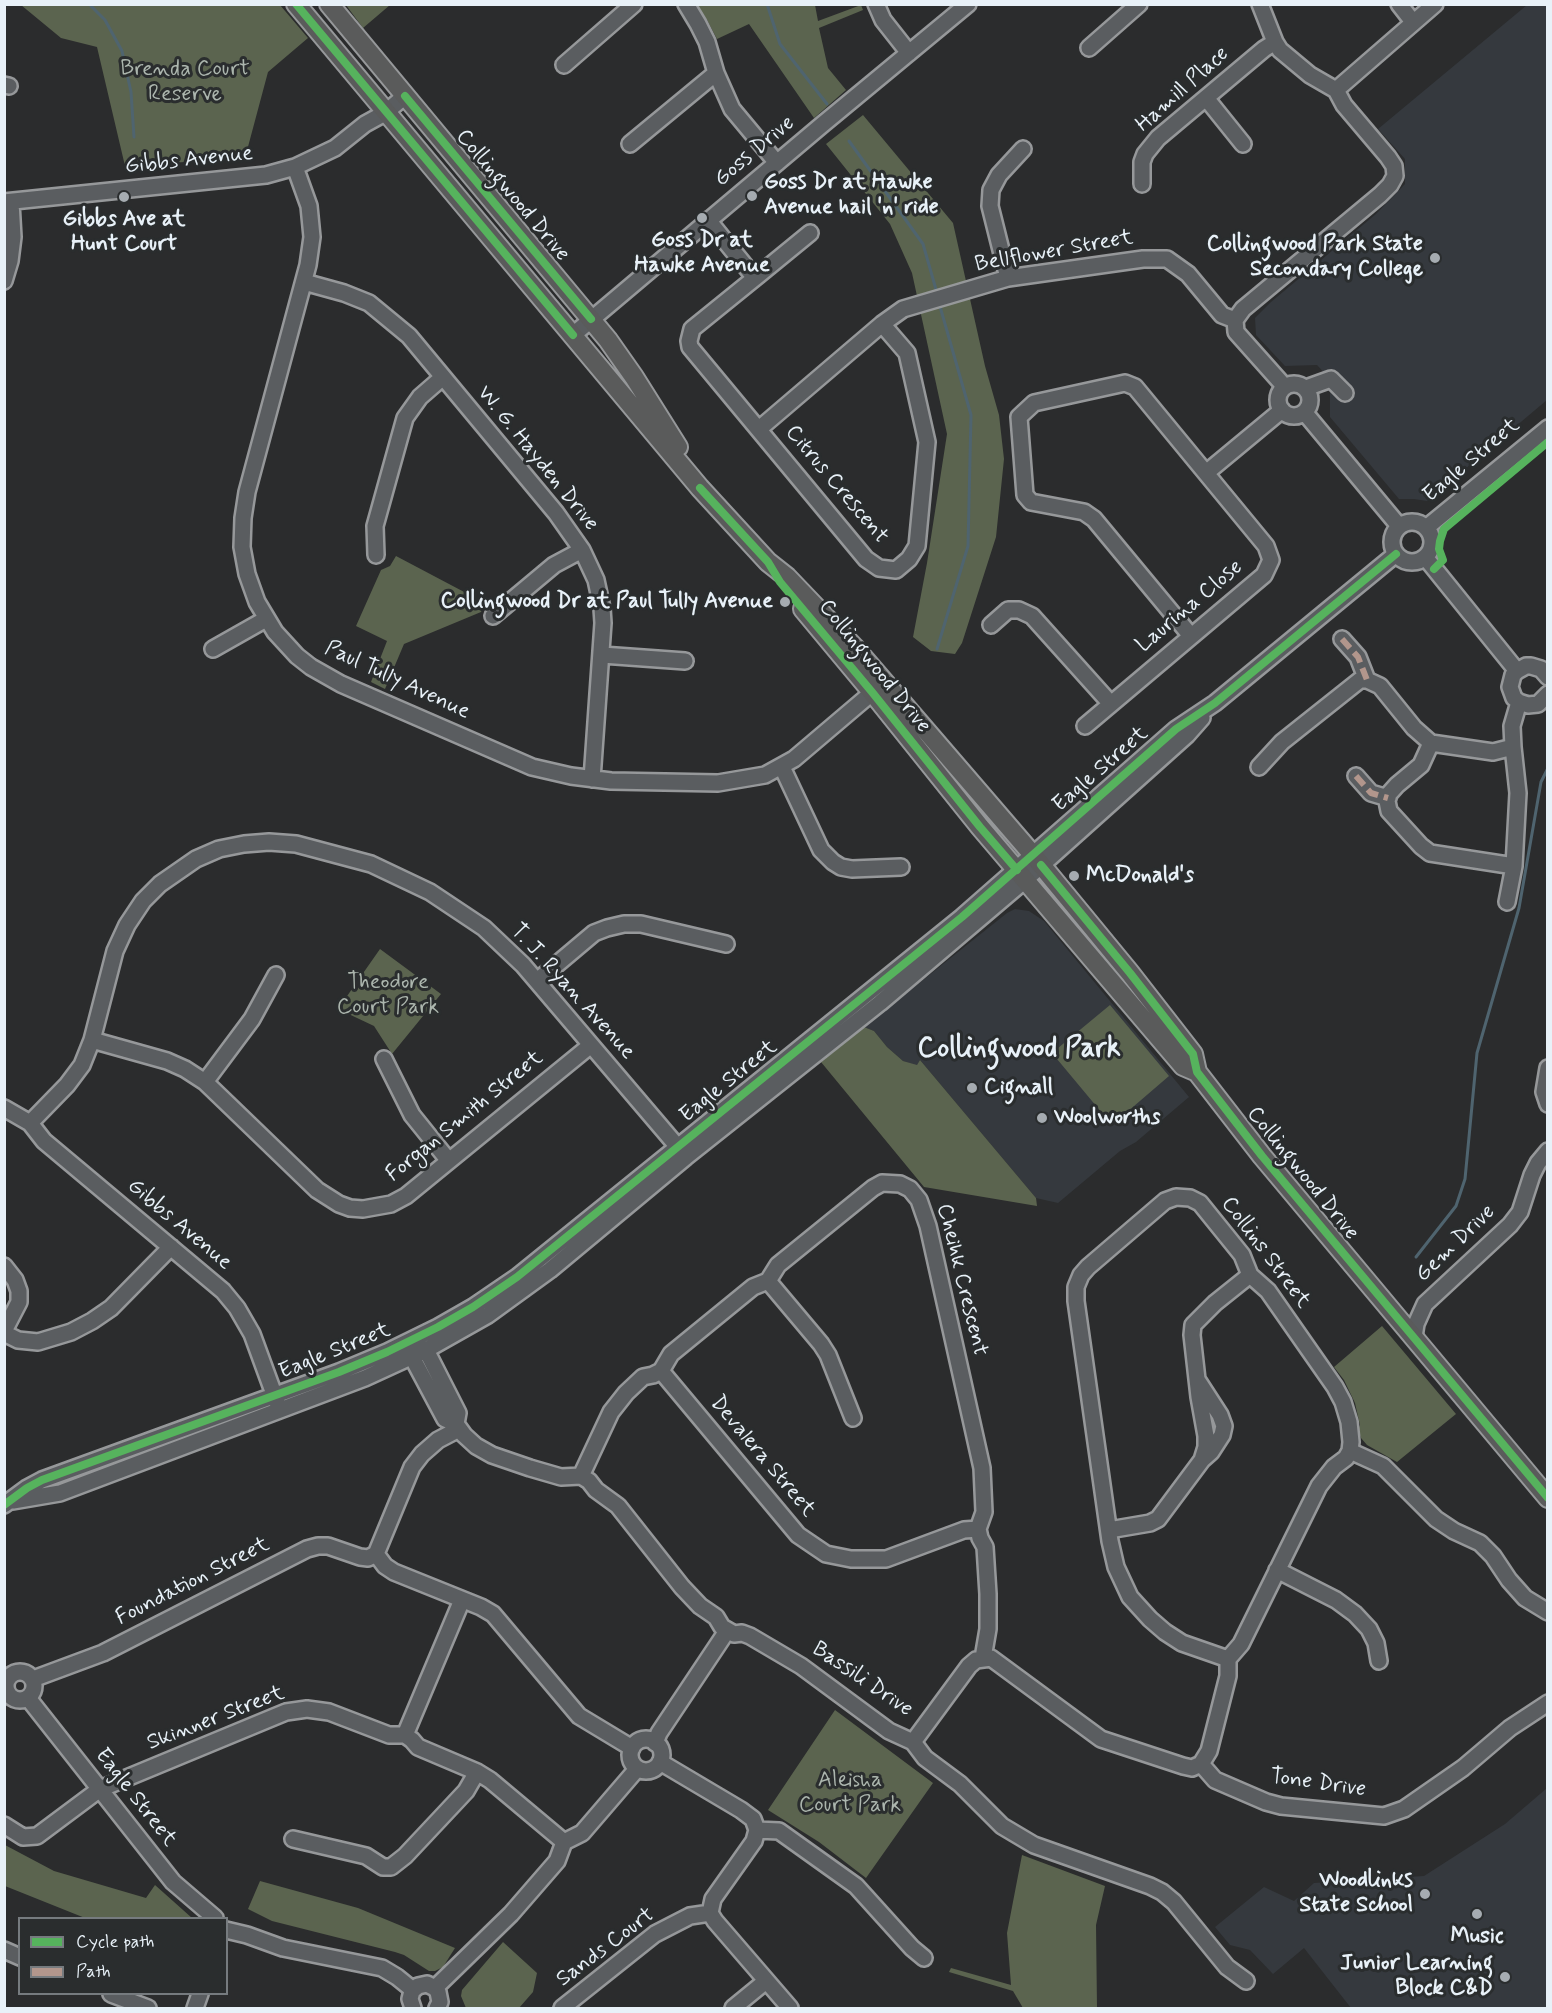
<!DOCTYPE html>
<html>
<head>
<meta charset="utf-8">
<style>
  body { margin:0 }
  #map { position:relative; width:1552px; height:2013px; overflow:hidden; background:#2b2c2d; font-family:Mynerve,sans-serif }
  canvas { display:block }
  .frame { position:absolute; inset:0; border:6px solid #e8f1f8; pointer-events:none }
  .legend { position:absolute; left:18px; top:1917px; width:210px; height:78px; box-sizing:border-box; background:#2a2d2e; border:2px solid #767b7f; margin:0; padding:8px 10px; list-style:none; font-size:18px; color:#e8f1f8 }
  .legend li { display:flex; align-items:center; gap:12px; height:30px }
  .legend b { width:30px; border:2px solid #767b7f }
</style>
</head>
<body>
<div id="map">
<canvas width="1552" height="2013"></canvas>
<div class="frame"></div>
<ul class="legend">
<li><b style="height:8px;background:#56b35d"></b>Cycle path</li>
<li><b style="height:8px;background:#b2968c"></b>Path</li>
</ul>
</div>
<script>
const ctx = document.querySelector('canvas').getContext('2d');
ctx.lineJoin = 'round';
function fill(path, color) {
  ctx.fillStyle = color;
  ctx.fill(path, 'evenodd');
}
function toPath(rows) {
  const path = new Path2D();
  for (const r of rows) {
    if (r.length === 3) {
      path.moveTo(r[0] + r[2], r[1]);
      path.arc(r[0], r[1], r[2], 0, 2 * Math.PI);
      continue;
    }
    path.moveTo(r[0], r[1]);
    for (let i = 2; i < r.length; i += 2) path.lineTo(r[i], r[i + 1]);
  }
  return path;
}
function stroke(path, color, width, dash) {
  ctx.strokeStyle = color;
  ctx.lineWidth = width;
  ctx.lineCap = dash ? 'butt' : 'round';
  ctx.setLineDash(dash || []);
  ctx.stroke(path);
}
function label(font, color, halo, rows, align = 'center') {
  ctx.font = font + ' Mynerve,sans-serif';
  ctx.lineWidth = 6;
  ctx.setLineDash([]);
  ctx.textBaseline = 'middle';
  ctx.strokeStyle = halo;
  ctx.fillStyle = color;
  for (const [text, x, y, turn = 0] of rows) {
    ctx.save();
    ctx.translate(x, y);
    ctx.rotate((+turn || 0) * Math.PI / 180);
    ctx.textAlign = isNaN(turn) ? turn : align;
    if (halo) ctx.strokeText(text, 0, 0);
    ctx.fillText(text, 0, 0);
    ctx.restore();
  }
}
fill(toPath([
  [1527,5,1547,5,1547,400,1427,501,1414,499,1399,499,1330,417,1330,379,1317,365,1285,366,1256,335,1255,318,1271,302,1376,214,1405,184,1405,159,1378,129],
  [1015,909,1029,911,1044,921,1189,1097,1136,1142,1120,1151,1058,1203,1036,1198,920,1060,917,1066,903,1061,887,1047,874,1031,864,1027,1007,913],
  [1547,1788,1547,2008,1351,2008,1304,1948,1273,1974,1250,1950,1230,1945,1215,1927,1264,1887,1294,1901,1314,1883,1424,1876,1505,1824]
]), '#35393e');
fill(toPath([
  [21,5,280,5,308,38,268,72,245,158,125,166,97,47,61,38],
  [346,5,390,5,363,28],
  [694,5,815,5,818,21,861,5,863,10,819,28,828,68,846,90,814,118,749,24,717,39,707,20],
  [863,115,953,223,985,366,999,415,1004,459,996,537,962,643,955,654,931,651,913,637,927,563,947,434,912,273,890,224,826,144],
  [396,556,485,603,481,612,404,644,385,689,371,682,387,641,356,626,381,570,390,566],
  [380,949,441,994,392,1054,374,1026,338,1009],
  [1110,1005,1169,1076,1112,1125,1052,1053],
  [864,1027,874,1031,887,1047,903,1061,917,1065,920,1060,1036,1198,1037,1206,924,1187,821,1062],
  [1382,1326,1456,1414,1397,1462,1367,1445,1361,1438,1358,1430,1360,1425,1355,1403,1344,1380,1334,1367],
  [835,1710,933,1783,866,1878,819,1842,768,1810],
  [5,1845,54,1871,146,1898,155,1885,192,1918,85,1918,5,1886],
  [1022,1855,1105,1886,1096,1925,1097,2008,1023,2008,1013,1991,949,1972,951,1968,1011,1985,1007,1933],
  [260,1881,358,1908,455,1948,443,1967,435,1971,429,1971,404,1955,395,1952,272,1921,248,1909],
  [503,1942,537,1973,533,1992,519,2008,466,2008,461,1996,462,1990]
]), '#5b644f');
stroke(toPath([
  [89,4,105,20,122,51,131,92,134,137],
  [767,4,780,44,827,104],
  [849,141,923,244,937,293],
  [937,649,968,546,971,415,939,303],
  [1416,1257,1456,1206,1465,1179,1477,1053,1519,908,1541,782,1548,768]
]), '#4f646f', 3);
const minor = toPath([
  [686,4,698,24,707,42,716,73,732,109,777,163],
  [876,4,883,20,909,53],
  [1260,4,1275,42,1280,50,1310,75,1336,90,1344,105,1388,157,1394,166,1395,176,1390,185,1380,195,1243,309,1235,320,1236,332,1285,387],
  [1399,4,1413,22],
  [1089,48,1139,4],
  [564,65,634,4],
  [4,85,9,86],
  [1336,90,1435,4],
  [1206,98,1243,144],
  [630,144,716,73],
  [295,167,309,206,312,237,308,265,247,492,243,518,242,547,247,574,257,602,275,632,297,656,311,667,341,684,532,767,571,776,611,781,718,783,765,775,794,759,880,686],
  [1142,184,1142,162,1145,154,1158,138,1264,49,1275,42],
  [4,202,266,175,295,167,335,148,365,124,385,113,405,96],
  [708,220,755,278,692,329,689,341,690,347,866,559,879,568,896,570,909,559,917,546,927,442,907,353,882,324],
  [755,278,810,233],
  [1008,278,990,206,991,190,999,175,1023,149],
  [4,281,10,261,13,237,11,202],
  [304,282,344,293,369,303,409,336,556,513,582,550,596,580,602,608,603,623,592,779],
  [573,335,823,124,968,4],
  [1294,400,16],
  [1306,388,1331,379,1345,393],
  [1305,413,1399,526],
  [759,429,882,324,903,309,1008,278,1143,259,1167,259,1188,274,1222,315,1235,320],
  [1206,473,1282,410],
  [1412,542,20],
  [1426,528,1548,428],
  [376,555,375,526,405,418,420,397,443,377],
  [1425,557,1517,671],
  [493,616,554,565,582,550],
  [991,625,1008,610,1019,610,1032,616,1111,704],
  [1342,639,1358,657,1367,680],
  [213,649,266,619],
  [602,655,685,661],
  [1548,677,1541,669,1531,666,1526,666,1517,671,1513,675,1510,687,1514,698,1519,702,1528,705,1538,704,1548,694],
  [1085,726,1264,575,1271,560,1266,546,1135,387,1125,383,1034,403,1019,417,1025,495,1031,502,1084,512,1094,519,1191,636],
  [1431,743,1421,765,1397,785,1388,795,1387,801,1389,811,1421,846,1430,853,1514,866],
  [782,767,821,850,833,862,841,867,852,869,901,867],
  [1259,767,1282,742,1360,680,1367,680,1380,686,1414,728,1431,743,1493,752,1513,747],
  [1356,776,1371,793,1388,798],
  [1507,902,1514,866,1518,793,1513,747,1512,726,1519,702],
  [537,981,594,933,607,928,624,924,641,924,726,944],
  [92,1040,167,1061,185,1069,205,1082,317,1190,339,1204,350,1208,363,1209,391,1204,406,1196,591,1045],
  [384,1059,412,1115,449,1161],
  [1548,1068,1544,1092,1548,1104],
  [205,1082,252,1019,276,975],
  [4,1108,30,1123,44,1141,223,1291,237,1308,252,1334,278,1405],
  [30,1123,67,1085,82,1065,92,1040,115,951,127,925,143,901,160,884,196,859,219,849,244,844,269,842,296,844,371,864,430,892,484,928,523,965,683,1153],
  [4,1266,15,1280,19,1291,19,1302,4,1331],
  [768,1281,821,1344,828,1355,853,1418],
  [4,1333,18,1340,38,1342,71,1332,92,1321,111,1308,171,1247],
  [1414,1337,1416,1324,1425,1304,1510,1225,1520,1212,1532,1175,1538,1163,1548,1151],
  [419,1346,426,1350,458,1413,456,1424],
  [412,1348,412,1357,445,1419,456,1424,464,1435,476,1446,492,1455,530,1468,561,1477,581,1476,589,1481,596,1490,618,1506,682,1587,700,1606,716,1617,722,1627,734,1634,742,1633,750,1636,801,1666,889,1731,913,1742,925,1758,960,1784,1002,1826,1034,1845,1150,1886,1162,1892,1174,1902,1227,1967,1246,1981],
  [661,1371,798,1535,826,1554,851,1559,886,1559,964,1530,978,1529],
  [459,1429,438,1440,422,1454,412,1467,376,1554,385,1566,394,1572,481,1607,493,1614,579,1716,632,1748],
  [1350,1451,1383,1466,1436,1519,1454,1531,1480,1543,1493,1556,1509,1580,1525,1598,1548,1612],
  [1202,1460,1206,1447,1206,1436,1199,1397,1192,1335,1193,1325,1215,1303,1250,1275],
  [581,1476,611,1412,626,1393,643,1377,653,1375,661,1371,671,1354,753,1287,768,1281,778,1265,873,1188,882,1183,900,1184,910,1189,919,1200,928,1226,982,1468,984,1512,978,1529,980,1538,985,1547,988,1594,988,1629,983,1658],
  [13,1501,60,1493,365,1378,426,1350,488,1315,550,1270,686,1157,880,1003,1025,880,1187,735,1202,718],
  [4,1505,27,1488,42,1480,339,1372,387,1352,438,1327,473,1307,517,1277,962,917,1176,729,1215,703,1396,554],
  [1109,1530,1150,1523,1158,1519,1202,1460,1211,1452,1222,1435,1224,1426,1220,1415,1198,1381],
  [1277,1570,1336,1600,1355,1614,1369,1629,1376,1643,1379,1661],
  [20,1686,14],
  [33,1679,103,1653,307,1549,318,1546,328,1546,360,1557,368,1558,376,1554],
  [28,1698,173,1882,215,1918],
  [405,1735,462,1600],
  [646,1755,16],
  [913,1742,969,1666,976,1660,991,1658,1101,1739,1183,1766,1192,1768,1201,1764,1215,1780,1266,1802,1281,1806,1384,1816,1404,1809,1463,1768,1510,1728,1548,1703],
  [655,1743,659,1733,727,1631],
  [660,1762,741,1810,753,1819,757,1830,754,1841,713,1899,710,1913,715,1921,790,2008],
  [1201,1764,1209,1751,1228,1676,1228,1659,1241,1644,1319,1486,1334,1467,1346,1458,1350,1451,1351,1442,1349,1422,1343,1402,1335,1387,1268,1291,1250,1275,1242,1255,1200,1203,1190,1198,1176,1197,1165,1201,1088,1267,1081,1275,1076,1287,1076,1301,1110,1541,1116,1567,1130,1597,1150,1619,1165,1632,1182,1643,1228,1659],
  [4,1825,23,1837,37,1836,100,1789,286,1712,307,1709,329,1712,389,1735,405,1735,412,1740,418,1747,477,1772,490,1780,564,1842],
  [757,1830,779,1831,856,1886,912,1948,924,1958],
  [293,1839,366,1856,383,1867,391,1867,405,1856,466,1791,477,1772],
  [226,1930,247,1935,283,1948,382,1968,397,1977,413,1990],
  [4,1950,20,1957],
  [435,1988,511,1914,557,1861,564,1842,582,1833,637,1769],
  [111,1994,148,2008],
  [195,2008,200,1994],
  [413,2008,410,1999,412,1991,418,1986,427,1984,435,1988,438,1992,440,2002,437,2008],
  [562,2008,655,1934,690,1916,710,1913],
  [733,2008,766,1981]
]);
const major = toPath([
  [296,4,700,488,768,562,787,577,854,647,1033,855,1130,973,1193,1054,1197,1072,1262,1156,1548,1498],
  [329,4,608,340,634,377,678,447],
  [803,609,872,692,980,827,1183,1066,1197,1072]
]);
stroke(minor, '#96989a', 20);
stroke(major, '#96989a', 22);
stroke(minor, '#5a5d60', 15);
stroke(major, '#5a5b5b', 18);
stroke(toPath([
  [1342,639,1358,657,1367,680],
  [1356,776,1371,793,1388,798]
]), '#b2968c', 6, [12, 6]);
stroke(toPath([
  [296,4,573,335],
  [405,96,591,319],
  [700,488,768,562,780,582,872,692,980,827,1017,870],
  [1434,569,1443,560,1439,549,1440,541,1444,529,1548,442],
  [1041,865,1130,973,1193,1054,1197,1072,1262,1156,1548,1498],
  [4,1505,27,1488,42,1480,339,1372,387,1352,438,1327,473,1307,517,1277,962,917,1176,729,1215,703,1396,554]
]), '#56b35d', 8);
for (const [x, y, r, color] of [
  [752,196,6,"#a6acb1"],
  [124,197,6,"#a6acb1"],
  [702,218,6,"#a6acb1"],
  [1435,258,6,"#a6acb1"],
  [785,602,6,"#a6acb1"],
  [1074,876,6,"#a6acb1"],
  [972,1088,6,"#a6acb1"],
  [1042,1118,6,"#a6acb1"],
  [1425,1894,6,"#a6acb1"],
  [1477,1914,6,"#a6acb1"],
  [1505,1977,6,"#a6acb1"]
]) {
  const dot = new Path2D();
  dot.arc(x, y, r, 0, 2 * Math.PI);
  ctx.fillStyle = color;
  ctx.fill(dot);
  stroke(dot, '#2a2d2e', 2);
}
label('22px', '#acb6ae', '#2a2d2e', [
  ["Brenda Court",185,70],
  ["Reserve",185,95],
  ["Theodore",388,983],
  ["Court Park",388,1008],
  ["Aleisha",850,1781],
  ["Court Park",850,1806]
]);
label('22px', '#e8f1f8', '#2a2d2e', [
  ["Hamill Place",1183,90,-42],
  ["Goss Drive",755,152,-40],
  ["Gibbs Avenue",189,161,-6],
  ["Collingwood Drive",512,196,50],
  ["Bellflower Street",1054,252,-10],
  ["W. G. Hayden Drive",537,459,51],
  ["Eagle Street",1472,461,-40],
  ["Citrus Crescent",836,485,50],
  ["Laurina Close",1190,607,-40],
  ["Collingwood Drive",874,667,51],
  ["Paul Tully Avenue",397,681,25],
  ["Eagle Street",1101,770,-41],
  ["T. J. Ryan Avenue",572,992,48],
  ["Eagle Street",729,1082,-39],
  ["Forgan Smith Street",465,1117,-39],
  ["Collingwood Drive",1302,1174,51],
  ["Gibbs Avenue",179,1225,40],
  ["Gem Drive",1456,1244,-44],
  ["Collins Street",1265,1253,53],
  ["Cheihk Crescent",961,1280,76],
  ["Eagle Street",335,1352,-22],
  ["Devalera Street",762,1457,50],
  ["Foundation Street",193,1582,-27],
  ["Bassili Drive",862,1680,34],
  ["Skinner Street",216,1719,-21],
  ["Tone Drive",1318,1784,8],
  ["Eagle Street",135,1798,52],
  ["Sands Court",606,1948,-37]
]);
label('bold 22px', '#e8f1f8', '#2a2d2e', [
  ["Goss Dr at Hawke",764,183],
  ["Avenue hail 'n' ride",764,208],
  ["Gibbs Ave at",124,220,"center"],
  ["Hunt Court",124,245,"center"],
  ["Goss Dr at",702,241,"center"],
  ["Hawke Avenue",702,266,"center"],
  ["Collingwood Park State",1423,245,"right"],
  ["Secondary College",1423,270,"right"],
  ["Collingwood Dr at Paul Tully Avenue",773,602,"right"],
  ["McDonald's",1086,876],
  ["Cignall",984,1088],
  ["Woolworths",1054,1118],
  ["Woodlinks",1413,1881,"right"],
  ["State School",1413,1906,"right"],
  ["Music",1477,1937,"center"],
  ["Junior Learning",1493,1964,"right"],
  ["Block C&D",1493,1989,"right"]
], 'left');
label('bold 28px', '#e8f1f8', '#2a2d2e', [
  ["Collingwood Park",1019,1050]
]);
</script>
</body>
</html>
